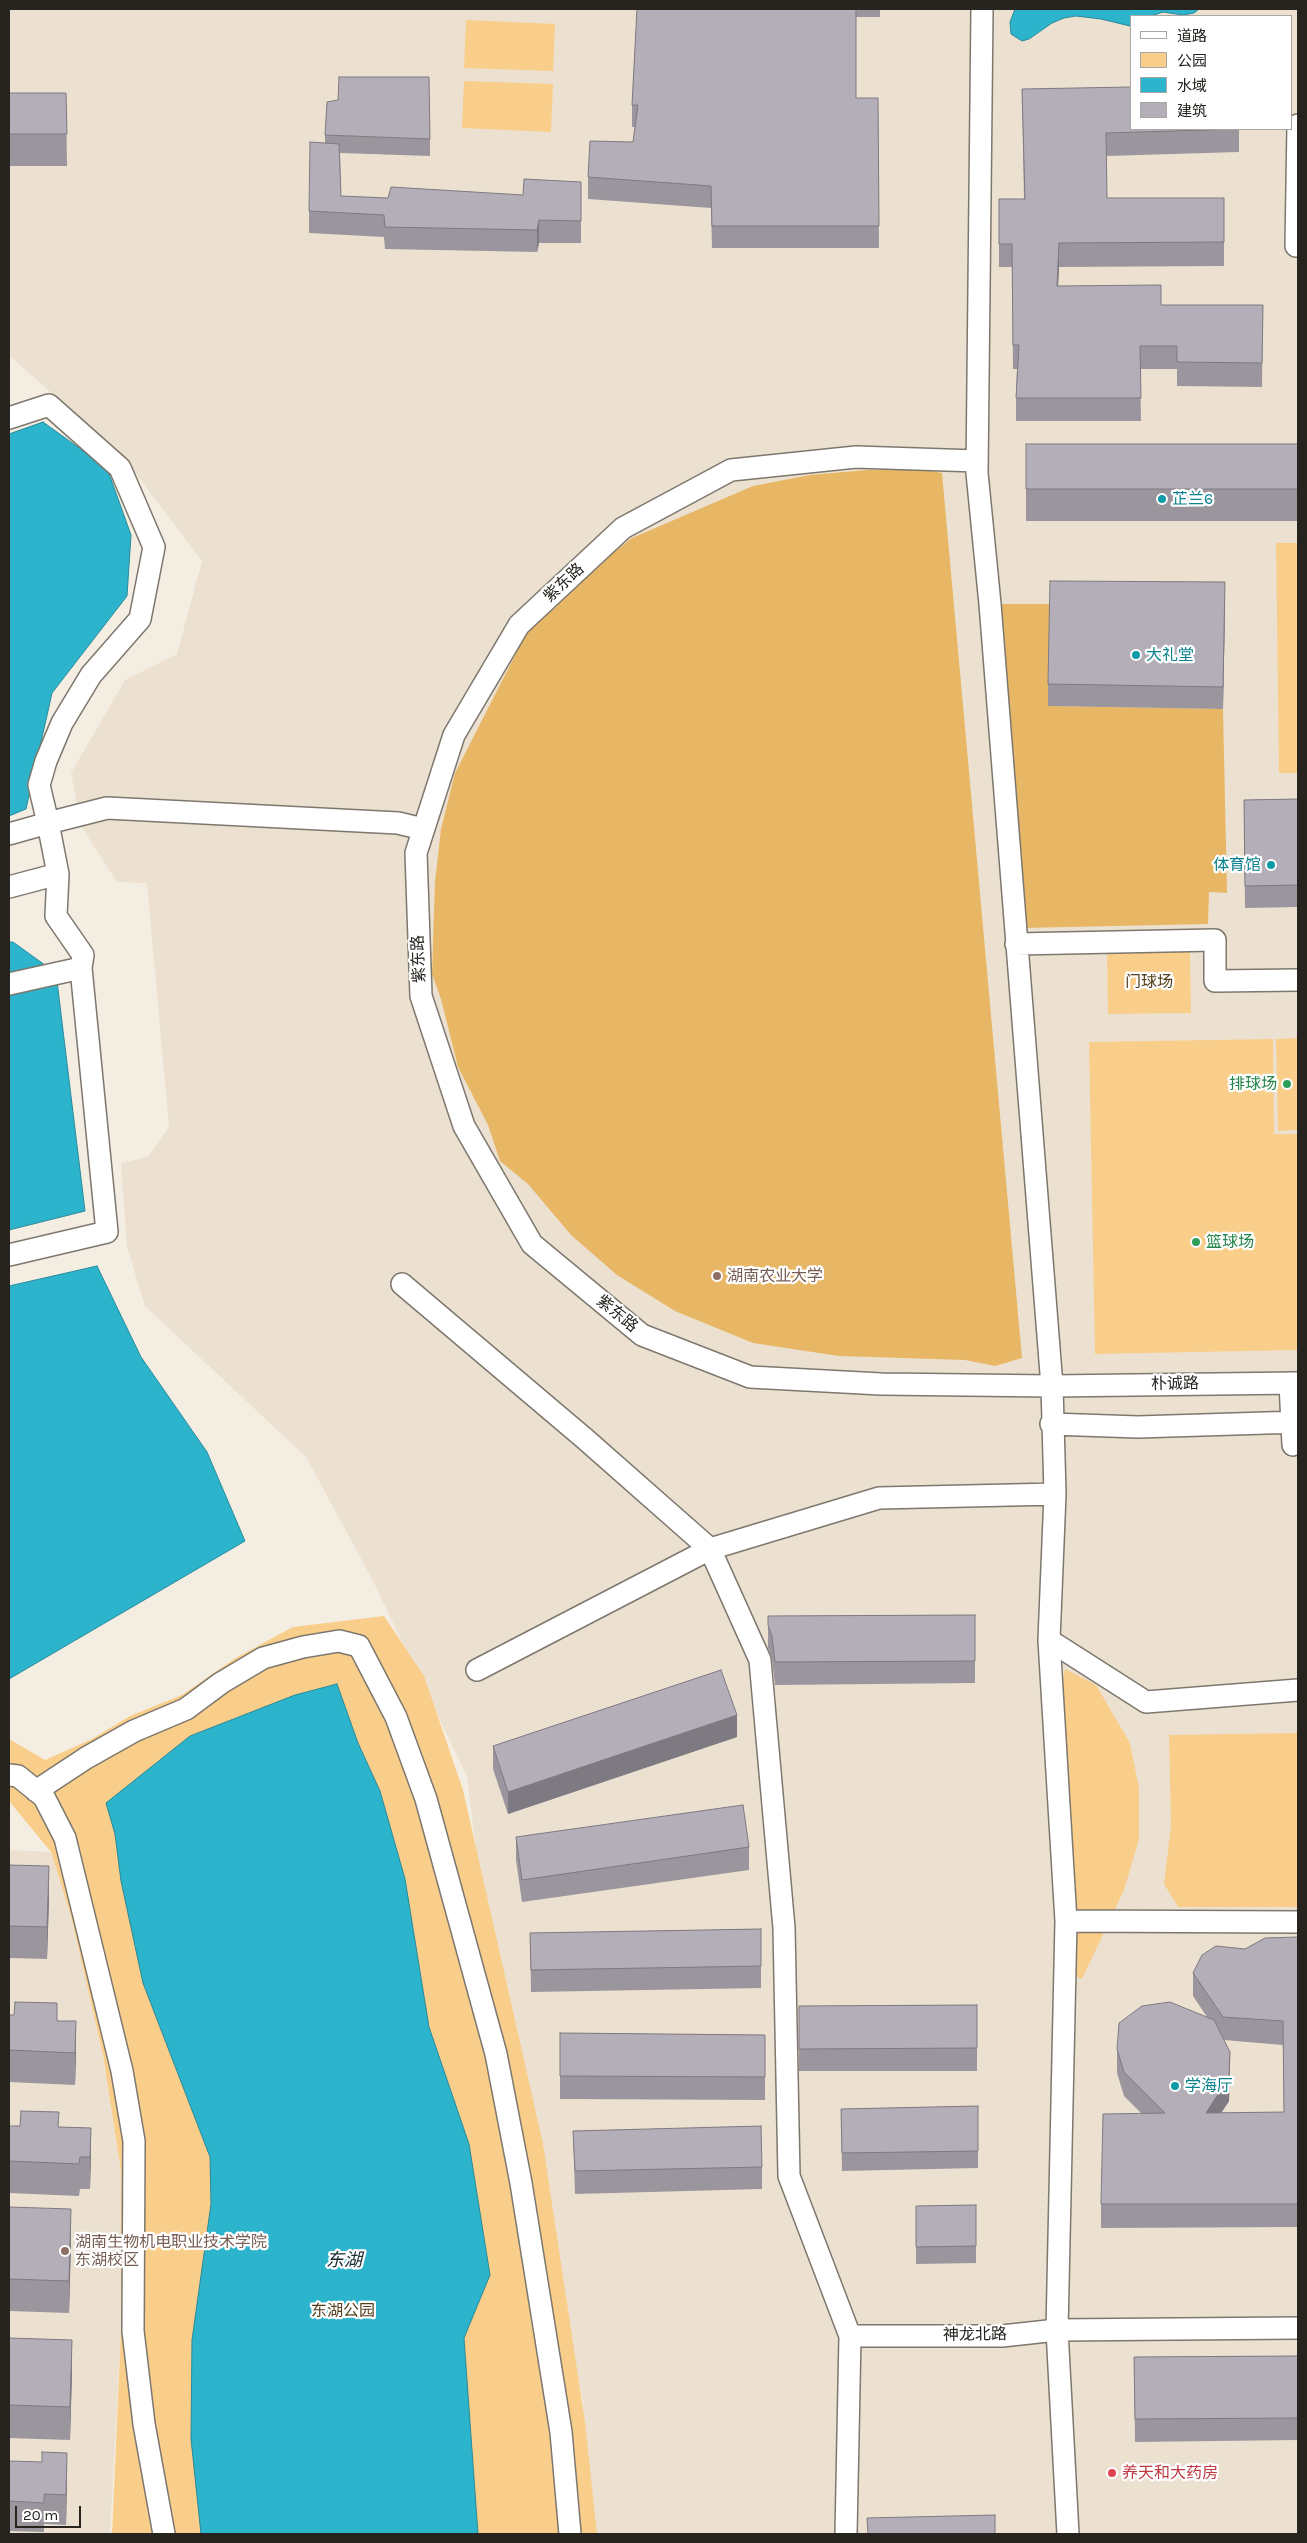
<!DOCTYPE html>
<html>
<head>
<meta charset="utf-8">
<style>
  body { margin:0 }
  #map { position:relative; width:1307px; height:2543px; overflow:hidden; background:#f4ede2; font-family:Karla,"Noto Sans SC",sans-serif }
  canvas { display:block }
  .frame { position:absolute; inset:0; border:10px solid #272420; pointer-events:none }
  .legend { position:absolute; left:1130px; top:15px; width:162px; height:115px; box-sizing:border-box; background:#fff; border:1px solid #a9a7a6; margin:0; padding:6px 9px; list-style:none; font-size:15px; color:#272420 }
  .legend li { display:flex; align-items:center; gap:10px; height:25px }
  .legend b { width:25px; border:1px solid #a9a7a6 }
  .scale { position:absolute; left:15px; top:2506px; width:66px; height:22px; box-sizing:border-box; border:2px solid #272420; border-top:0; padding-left:6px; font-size:15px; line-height:18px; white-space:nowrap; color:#272420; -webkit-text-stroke:4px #fff; paint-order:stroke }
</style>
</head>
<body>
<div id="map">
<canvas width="1307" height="2543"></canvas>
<div class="frame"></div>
<ul class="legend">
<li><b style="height:6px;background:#fff"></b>道路</li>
<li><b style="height:14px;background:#f9ce8a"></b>公园</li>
<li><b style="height:14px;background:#2cb4cd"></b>水域</li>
<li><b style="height:14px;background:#b4aeb8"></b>建筑</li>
</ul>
<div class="scale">20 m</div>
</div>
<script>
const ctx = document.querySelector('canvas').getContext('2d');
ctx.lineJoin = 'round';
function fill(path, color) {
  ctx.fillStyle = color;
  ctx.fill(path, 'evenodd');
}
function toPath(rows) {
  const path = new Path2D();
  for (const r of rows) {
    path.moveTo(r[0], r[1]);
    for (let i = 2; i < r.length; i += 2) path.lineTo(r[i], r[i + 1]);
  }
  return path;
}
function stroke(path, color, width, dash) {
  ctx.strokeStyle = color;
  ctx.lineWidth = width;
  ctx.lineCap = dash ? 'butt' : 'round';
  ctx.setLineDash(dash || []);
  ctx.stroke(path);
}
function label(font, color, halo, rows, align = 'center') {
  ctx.font = font + ' Karla,"Noto Sans SC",sans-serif';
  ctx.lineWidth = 4.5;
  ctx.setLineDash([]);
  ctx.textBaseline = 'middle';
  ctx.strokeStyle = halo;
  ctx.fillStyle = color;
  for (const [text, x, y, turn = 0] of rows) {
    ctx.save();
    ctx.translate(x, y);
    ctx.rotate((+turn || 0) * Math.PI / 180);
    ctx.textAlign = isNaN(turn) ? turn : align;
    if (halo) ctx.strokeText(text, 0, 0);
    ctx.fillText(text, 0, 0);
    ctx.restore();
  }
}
fill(toPath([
  [9,9,1298,9,1298,2534,588,2534,583,2403,560,2285,489,1958,467,1776,371,1577,306,1457,145,1306,127,1247,121,1163,148,1157,169,1127,147,883,117,882,81,826,71,773,125,680,177,654,202,561,125,459,9,355],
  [1131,16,1291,16,1291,129,1131,129],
  [9,1850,51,1852,71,1916,103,2055,121,2171,121,2330,110,2534,9,2534]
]), '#ece1d0');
fill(toPath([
  [466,20,555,24,553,71,464,68],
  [464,81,553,84,551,132,462,128],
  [1276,543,1298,543,1298,773,1279,773],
  [1190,950,1191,1013,1108,1014,1107,951],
  [1298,1038,1298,1130,1278,1131,1276,1039],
  [1273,1039,1274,1134,1298,1134,1298,1350,1095,1354,1089,1042],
  [384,1616,424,1676,463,1790,543,2144,585,2422,597,2534,112,2534,121,2330,121,2171,103,2055,71,1916,51,1852,9,1801,9,1739,45,1760,92,1739,130,1716,182,1695,234,1659,293,1627],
  [1065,1669,1096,1685,1130,1743,1139,1788,1139,1839,1124,1890,1082,1979,1073,1975,1063,1680],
  [1298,1733,1298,1907,1178,1907,1164,1884,1171,1825,1169,1735]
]), '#f9ce8a');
fill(toPath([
  [867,470,927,470,942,473,1022,1358,995,1366,965,1360,839,1356,753,1343,675,1311,617,1275,571,1235,528,1184,500,1161,488,1125,458,1067,441,999,432,974,435,882,441,829,455,773,529,628,555,608,589,572,632,538,753,486,810,475],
  [990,604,1050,604,1048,706,1223,709,1227,893,1209,892,1208,924,1021,928]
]), '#e8b765');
const water = toPath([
  [1015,9,1199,9,1194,13,1183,15,1163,12,1151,16,1131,16,1130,26,1101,19,1076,16,1064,18,1052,23,1029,39,1022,41,1011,34,1010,22,1015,9],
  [43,422,107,468,131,535,127,596,52,693,26,809,9,816,9,434,43,422],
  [9,942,13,942,56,973,85,1211,9,1230,9,942],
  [97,1266,141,1357,207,1452,245,1541,9,1679,9,1286,97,1266],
  [337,1684,358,1743,380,1791,405,1879,429,2027,469,2144,490,2275,464,2338,478,2534,201,2534,191,2439,192,2340,211,2204,210,2157,143,1983,121,1881,115,1834,106,1803,190,1736,295,1695,337,1684]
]);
fill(water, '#2cb4cd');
stroke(water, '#2a8999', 1);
const minor = toPath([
  [982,9,977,473,990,604,1052,1386,1055,1494,1049,1640,1066,1921,1057,2330,1068,2534],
  [1298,125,1296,246,1298,246],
  [9,418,49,405,120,468,154,547,140,619,91,675,62,723,46,761,39,785,48,823,9,834],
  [977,461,856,457,731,470,623,528,519,625,454,735,416,853,421,996,464,1126,532,1244,642,1335,750,1377,881,1384,1052,1386,1298,1383],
  [9,887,58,874],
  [1016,944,1215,940,1215,981,1298,980],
  [9,984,81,968],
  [9,1255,107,1232,81,968,83,955,56,916,58,874,48,823,107,808,398,823,423,829],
  [402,1284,584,1438,710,1549,760,1660,784,1928,789,2176,850,2336],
  [1290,1383,1293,1445],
  [1051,1424,1138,1427,1298,1422],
  [1049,1640,1146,1702,1298,1690],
  [477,1670,710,1549,879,1498,1055,1494],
  [9,1775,18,1776,44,1797,65,1838,122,2071,134,2141,133,2331,144,2424,164,2534],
  [36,1791,86,1758,134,1731,186,1709,221,1683,263,1658,303,1647,339,1641,359,1646,396,1717,426,1799,496,2054,521,2183,561,2432,570,2534],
  [1066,1921,1298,1922],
  [846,2534,850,2336,1002,2336,1057,2330,1298,2328]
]);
stroke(minor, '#7d776e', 24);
stroke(minor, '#fff', 21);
fill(toPath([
  [637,9,880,9,880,17,856,17,856,98,878,98,879,248,712,248,711,208,588,199,588,177,633,142,635,127,632,127,632,105],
  [1022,89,1239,129,1239,152,1106,156,1107,198,1224,198,1224,266,1059,267,1058,286,1161,305,1263,305,1262,387,1177,386,1177,369,1140,369,1141,421,1016,421,1016,398,1017,369,1013,369,1012,267,999,267,999,199,1024,199],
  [9,93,66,93,67,166,9,166],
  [325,135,430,139,430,156,340,153,341,196,388,198,581,204,581,243,539,243,537,252,385,249,384,237,309,233,309,211,325,143],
  [1026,444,1298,444,1298,521,1026,521],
  [1225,605,1223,709,1048,706,1048,684],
  [1298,799,1298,907,1245,908,1244,800],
  [975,1615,975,1683,775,1685,772,1659,768,1648,768,1616],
  [737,1737,508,1814,493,1769,493,1746],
  [516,1837,749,1847,749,1870,522,1902,516,1860],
  [9,1865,49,1899,47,1959,9,1958],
  [761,1929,761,1988,531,1992,530,1933],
  [1298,1937,1298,2227,1101,2228,1101,2204,1141,2113,1124,2096,1117,2073,1117,2049,1207,2017,1193,1996,1193,1973,1245,1949],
  [1224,2040,1283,2045,1284,2112,1221,2113,1229,2101,1230,2075],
  [977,2005,977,2071,799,2071,799,2006],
  [9,2015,57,2021,76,2054,75,2085,9,2082],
  [560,2033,765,2035,765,2100,560,2099],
  [978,2106,978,2168,842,2171,841,2109],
  [9,2126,91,2128,90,2189,80,2189,79,2196,9,2193],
  [573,2131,762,2167,762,2189,575,2194],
  [976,2205,976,2263,916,2264,916,2206],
  [9,2207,71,2242,69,2313,9,2311],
  [9,2338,72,2372,70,2440,9,2438],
  [1298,2356,1298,2440,1135,2442,1134,2357],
  [9,2461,67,2482,66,2525,44,2524,44,2532,9,2531]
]), '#9b969e');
fill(toPath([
  [539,220,539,243,537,252,537,230],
  [1059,243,1059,267,1057,309,1057,286],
  [1225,582,1225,605,1223,709,1223,687],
  [737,1715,737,1737,508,1814,508,1792],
  [49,1866,49,1899,47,1959,47,1927],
  [76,2021,76,2054,75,2085,75,2053],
  [1230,2052,1229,2101,1206,2136,1206,2113],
  [91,2128,91,2160,90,2189,90,2157],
  [71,2209,71,2242,69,2313,69,2281],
  [72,2340,72,2372,70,2440,70,2407],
  [67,2453,67,2482,66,2525,66,2495]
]), '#7e7a81');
const building = toPath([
  [637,9,856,9,856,98,878,98,879,226,712,226,711,186,588,177,590,141,633,142,638,105,632,105,637,9],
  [339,77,429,77,430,139,325,135,327,102,338,100,339,77],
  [1131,87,1131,129,1239,129,1106,133,1107,198,1224,198,1224,242,1059,243,1057,286,1161,285,1161,305,1263,305,1262,363,1177,362,1177,346,1140,346,1141,398,1016,398,1019,345,1013,345,1012,244,999,244,999,199,1025,199,1022,89,1131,87],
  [9,93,66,93,67,134,9,134,9,93],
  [310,142,339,144,341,196,388,198,391,187,523,195,524,179,581,182,581,221,539,220,537,230,385,227,384,215,309,211,310,142],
  [1026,444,1298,444,1298,489,1026,489,1026,444],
  [1050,581,1225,582,1223,687,1048,684,1050,581],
  [1298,799,1298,885,1245,886,1244,800,1298,799],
  [975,1615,975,1661,775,1662,772,1636,768,1625,768,1616,975,1615],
  [721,1670,737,1715,508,1792,493,1746,721,1670],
  [743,1805,749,1847,522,1880,516,1837,743,1805],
  [9,1865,49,1866,47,1927,9,1926,9,1865],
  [761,1929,761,1966,531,1970,530,1933,761,1929],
  [1298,1937,1298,2204,1101,2204,1103,2114,1165,2113,1124,2072,1117,2049,1119,2023,1142,2006,1170,2002,1214,2020,1230,2052,1229,2077,1206,2113,1284,2112,1283,2021,1223,2017,1193,1973,1202,1955,1216,1946,1245,1949,1265,1938,1298,1937],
  [15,2002,57,2003,57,2021,76,2021,75,2053,9,2050,9,2015,14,2015,15,2002],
  [977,2005,977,2048,799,2049,799,2006,977,2005],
  [560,2033,765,2035,765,2077,560,2076,560,2033],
  [978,2106,978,2151,842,2153,841,2109,978,2106],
  [21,2111,59,2112,58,2127,91,2128,90,2157,80,2157,79,2164,9,2161,9,2126,20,2126,21,2111],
  [761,2126,762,2167,575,2171,573,2131,761,2126],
  [976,2205,976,2246,916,2247,916,2206,976,2205],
  [9,2207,71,2209,69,2281,9,2279,9,2207],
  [9,2338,72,2340,70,2407,9,2405,9,2338],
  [1298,2356,1298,2418,1135,2419,1134,2357,1298,2356],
  [42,2452,67,2453,66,2495,44,2494,44,2503,9,2501,9,2461,42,2462,42,2452],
  [995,2515,995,2534,868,2534,867,2518,995,2515]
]);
fill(building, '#b4aeb8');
stroke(building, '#7e7a81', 1);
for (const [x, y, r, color] of [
  [1162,499,5,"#0f9aa8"],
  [1136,655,5,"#0f9aa8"],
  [1271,865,5,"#0f9aa8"],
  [1287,1084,5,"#2e9e5b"],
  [1196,1242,5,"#2e9e5b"],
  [717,1276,5,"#8d6e63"],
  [1175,2086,5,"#0f9aa8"],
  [65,2251,5,"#8d6e63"],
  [1112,2473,5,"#e0444e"]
]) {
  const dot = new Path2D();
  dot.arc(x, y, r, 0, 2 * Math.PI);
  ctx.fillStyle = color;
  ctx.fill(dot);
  stroke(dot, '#fff', 2);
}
label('16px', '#0d838f', '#fff', [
  ["芷兰6",1172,499],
  ["大礼堂",1146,655],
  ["体育馆",1261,865,"right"],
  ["学海厅",1185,2086]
], 'left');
label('16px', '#272420', '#fff', [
  ["紫东路",564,583,-43],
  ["紫东路",419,959,-92],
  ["紫东路",617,1314,39],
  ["朴诚路",1175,1384,-1],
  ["神龙北路",975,2335,-1]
]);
label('16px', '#533e1b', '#fff', [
  ["门球场",1149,982],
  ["东湖公园",343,2311]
]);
label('16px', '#27864d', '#fff', [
  ["排球场",1277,1084],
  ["篮球场",1206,1242,"left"]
], 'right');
label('16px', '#785e54', '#fff', [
  ["湖南农业大学",727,1276],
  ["湖南生物机电职业技术学院",75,2242],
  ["东湖校区",75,2260]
], 'left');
label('16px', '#be3a42', '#fff', [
  ["养天和大药房",1122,2473]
], 'left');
label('italic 18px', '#182d32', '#fff', [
  ["东湖",344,2261]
]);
</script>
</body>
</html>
